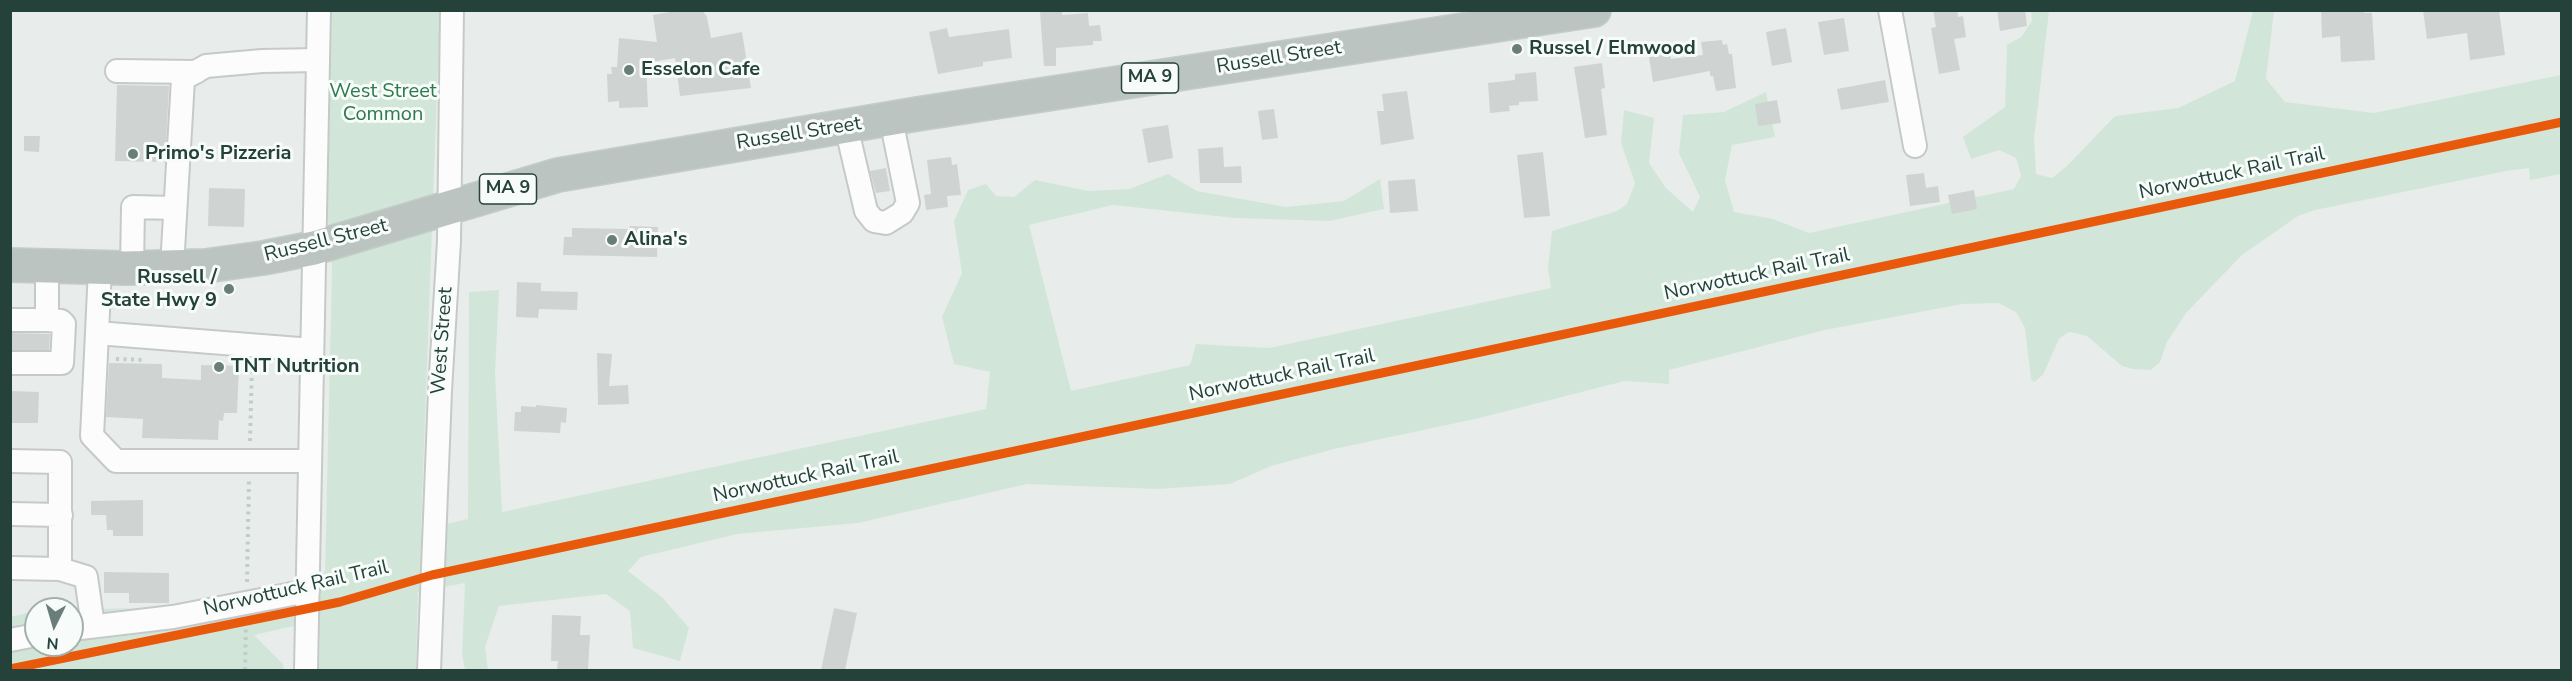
<!DOCTYPE html>
<html>
<head>
<meta charset="utf-8">
<style>
  body { margin:0 }
  #map { position:relative; width:2572px; height:681px; overflow:hidden; background:#e8edeb; font-family:"Nunito Sans",sans-serif }
  canvas { display:block }
  .frame { position:absolute; inset:0; border:12px solid #24423a; pointer-events:none }
  .north { position:absolute; left:24px; top:597px; width:60px; height:60px; box-sizing:border-box; background:#f7fbf9; border:2px solid #a3b1ad; border-radius:50%; rotate:185deg; font-size:16px; font-weight:700; line-height:24px; text-align:center; color:#24423a }
  .north::after { content:''; display:block; margin:auto; width:21px; height:27px; background:#697e78; clip-path:polygon(50% 0,100% 100%,50% 72%,0 100%) }
</style>
</head>
<body>
<div id="map">
<canvas width="2572" height="681"></canvas>
<div class="frame"></div>
<div class="north">N</div>
</div>
<script>
const ctx = document.querySelector('canvas').getContext('2d');
ctx.lineJoin = 'round';
function fill(path, color) {
  ctx.fillStyle = color;
  ctx.fill(path, 'evenodd');
}
function toPath(rows) {
  const path = new Path2D();
  for (const r of rows) {
    path.moveTo(r[0], r[1]);
    for (let i = 2; i < r.length; i += 2) path.lineTo(r[i], r[i + 1]);
  }
  return path;
}
function stroke(path, color, width, dash) {
  ctx.strokeStyle = color;
  ctx.lineWidth = width;
  ctx.lineCap = dash ? 'butt' : 'round';
  ctx.setLineDash(dash || []);
  ctx.stroke(path);
}
function label(font, color, halo, rows, align = 'center') {
  ctx.font = font + ' "Nunito Sans",sans-serif';
  ctx.lineWidth = 6;
  ctx.setLineDash([]);
  ctx.textBaseline = 'middle';
  ctx.strokeStyle = halo;
  ctx.fillStyle = color;
  for (const [text, x, y, turn = 0] of rows) {
    ctx.save();
    ctx.translate(x, y);
    ctx.rotate((+turn || 0) * Math.PI / 180);
    ctx.textAlign = isNaN(turn) ? turn : align;
    if (halo) ctx.strokeText(text, 0, 0);
    ctx.fillText(text, 0, 0);
    ctx.restore();
  }
}
fill(toPath([
  [332,11,440,11,421,530,468,519,469,292,499,290,495,373,502,512,986,409,990,372,954,364,942,317,962,273,954,221,968,190,986,184,996,196,1014,197,1035,180,1088,191,1129,189,1168,174,1197,191,1286,207,1344,201,1380,179,1384,209,1329,221,1235,218,1113,205,1029,225,1071,391,1190,365,1196,344,1269,348,1551,288,1548,268,1552,231,1617,211,1627,204,1635,183,1621,143,1624,110,1654,118,1649,163,1666,188,1693,212,1700,197,1679,153,1683,115,1724,112,1766,92,1775,137,1732,145,1725,180,1734,212,1773,219,1809,233,2014,189,2021,176,2016,158,1999,150,1971,159,1963,137,2005,107,2007,45,2021,37,2032,21,2031,11,2049,11,2034,139,2036,174,2052,178,2068,165,2115,116,2178,108,2235,81,2253,11,2274,11,2266,79,2285,102,2374,113,2561,75,2561,174,2530,180,2529,168,2506,171,2315,210,2298,216,2242,255,2186,313,2167,342,2160,362,2151,370,2133,369,2122,366,2087,336,2069,332,2059,339,2043,375,2034,382,2031,379,2025,328,2016,312,1998,303,1962,304,1825,330,1669,370,1669,384,1625,381,1475,419,1334,449,1271,466,1230,484,1158,489,1027,484,858,523,737,534,641,557,628,571,663,598,689,628,680,661,633,648,630,611,606,594,499,606,485,647,488,670,465,670,462,654,465,583,418,592,416,670,319,670,320,620,254,635,283,664,284,670,11,670,10,617,36,611,36,645,72,645,72,609,167,608,244,593,325,572,332,269,327,206]
]), '#d1e6d8');
fill(toPath([
  [682,10,702,10,707,17,711,38,742,32,751,88,680,96,675,58,646,63,648,107,619,108,619,101,608,102,607,74,612,74,611,67,617,67,619,38,657,42,653,15],
  [1933,10,1957,10,1958,17,1963,16,1966,37,1954,39,1960,70,1939,74,1931,28,1936,27],
  [1997,10,2025,10,2027,26,2000,31],
  [2321,10,2364,10,2364,13,2372,13,2375,60,2341,62,2340,36,2322,38],
  [2423,10,2499,10,2505,55,2470,60,2467,33,2427,39],
  [1062,11,1062,15,1088,13,1089,26,1100,25,1102,41,1093,41,1093,45,1056,48,1056,66,1044,66,1040,12],
  [1844,18,1849,51,1824,55,1818,22],
  [947,28,949,37,1009,29,1012,58,983,62,983,66,938,74,929,32],
  [1786,28,1792,62,1772,66,1766,32],
  [1722,40,1723,45,1727,44,1729,54,1732,54,1736,88,1716,91,1713,76,1710,76,1710,71,1653,82,1649,57,1670,53,1671,59,1703,55,1701,42],
  [1602,63,1605,88,1601,89,1607,135,1585,138,1574,67],
  [1536,72,1538,101,1519,102,1519,105,1509,106,1510,111,1490,113,1488,83,1515,80,1515,74],
  [1885,80,1889,102,1841,110,1837,89],
  [117,85,169,86,165,162,115,161],
  [1407,91,1414,139,1381,145,1377,111,1384,111,1382,94],
  [1777,100,1781,123,1758,126,1755,104],
  [1274,109,1278,138,1262,140,1258,111],
  [1168,125,1173,158,1148,163,1142,129],
  [24,136,40,136,39,152,24,151],
  [1223,147,1224,167,1241,166,1242,183,1200,183,1198,149],
  [1543,152,1550,216,1524,218,1517,155],
  [951,157,952,165,957,164,961,195,947,196,948,207,926,210,924,195,931,194,927,160],
  [886,168,890,191,876,193,870,171],
  [1924,173,1926,188,1938,186,1940,202,1910,206,1906,175],
  [1415,179,1418,211,1390,213,1388,181],
  [209,188,245,189,244,227,208,226],
  [1974,190,1977,209,1952,214,1948,195],
  [630,226,658,227,657,257,563,255,564,237,572,237,572,228,629,229],
  [517,282,541,283,541,291,578,292,577,310,539,309,538,318,516,317],
  [10,333,50,334,49,350,10,350],
  [597,353,612,354,609,386,628,385,629,404,598,405],
  [109,363,162,364,162,378,201,380,201,365,239,366,237,413,224,413,223,421,219,420,218,440,142,438,143,419,106,417],
  [10,391,39,392,38,423,10,423],
  [536,405,567,408,566,423,561,422,560,433,514,431,515,412,521,412,521,406,536,407],
  [143,500,143,536,113,536,113,530,107,530,106,515,91,515,91,501],
  [104,572,169,573,169,603,129,603,129,593,104,593],
  [834,608,857,613,845,670,821,670],
  [552,615,581,616,580,635,590,635,588,670,557,670,558,661,551,661]
]), '#cfd4d2');
const minor = toPath([
  [1890,10,1915,146],
  [117,71,196,72],
  [846,126,866,211,874,221,886,223,902,213,908,203,891,119],
  [172,267,183,79,206,66,262,61,318,60],
  [100,268,97,333,312,350],
  [132,268,133,207,175,208],
  [10,320,47,320,47,266],
  [97,333,92,436,116,461,310,461],
  [10,363,62,363,64,324,61,321,47,320],
  [10,461,60,462,60,569,86,577,93,626],
  [10,514,61,515],
  [10,568,60,569],
  [72,629,173,617,308,591],
  [10,640,36,635],
  [306,670,319,10],
  [429,670,440,391,449,241,452,10]
]);
const highway = toPath([
  [10,265,126,268,205,266,263,258,314,248,558,175,917,114,1594,10]
]);
stroke(minor, '#c5cac8', 26);
stroke(highway, '#c3ccc9', 36);
stroke(toPath([
  [116,359,145,360],
  [250,441,252,365],
  [247,582,249,479],
  [245,670,246,623]
]), '#c3ccca', 4, [3, 4.5]);
stroke(minor, '#fcfcfc', 22);
stroke(highway, '#bcc4c2', 33);
stroke(toPath([
  [10,669,340,602,432,575,2562,122]
]), '#e8590c', 9);
for (const [x, y, r, color] of [
  [1517,49,6,"#697e78"],
  [629,70,6,"#697e78"],
  [133,154,6,"#697e78"],
  [612,240,6,"#697e78"],
  [229,289,6,"#697e78"],
  [219,367,6,"#697e78"]
]) {
  const dot = new Path2D();
  dot.arc(x, y, r, 0, 2 * Math.PI);
  ctx.fillStyle = color;
  ctx.fill(dot);
  stroke(dot, '#f7fbf9', 2);
}
for (const [x, y, w] of [
  [1150,78,57],
  [508,189,57]
]) {
  const box = new Path2D();
  box.roundRect(x - w / 2, y - 15, w, 30, 4.5);
  ctx.fillStyle = '#f7fbf9';
  ctx.fill(box);
  stroke(box, '#24423a', 1.5);
}
label('bold 18px', '#24423a', null, [
  ["MA 9",1150,78],
  ["MA 9",508,189]
]);
label('bold 20px', '#24423a', '#f7fbf9', [
  ["Russel / Elmwood",1529,49],
  ["Esselon Cafe",641,70],
  ["Primo's Pizzeria",145,154],
  ["Alina's",624,240],
  ["Russell /",217,278,"right"],
  ["State Hwy 9",217,301,"right"],
  ["TNT Nutrition",231,367]
], 'left');
label('20px', '#24423a', '#f7fbf9', [
  ["Russell Street",1279,58,-9],
  ["Russell Street",799,134,-9],
  ["Norwottuck Rail Trail",2232,174,-12],
  ["Russell Street",326,241,-14],
  ["Norwottuck Rail Trail",1757,275,-12],
  ["West Street",443,341,-86],
  ["Norwottuck Rail Trail",1282,376,-12],
  ["Norwottuck Rail Trail",806,477,-12],
  ["Norwottuck Rail Trail",296,589,-13]
]);
label('20px', '#2d7a4b', '#f7fbf9', [
  ["West Street",383,92],
  ["Common",383,115]
]);
</script>
</body>
</html>
